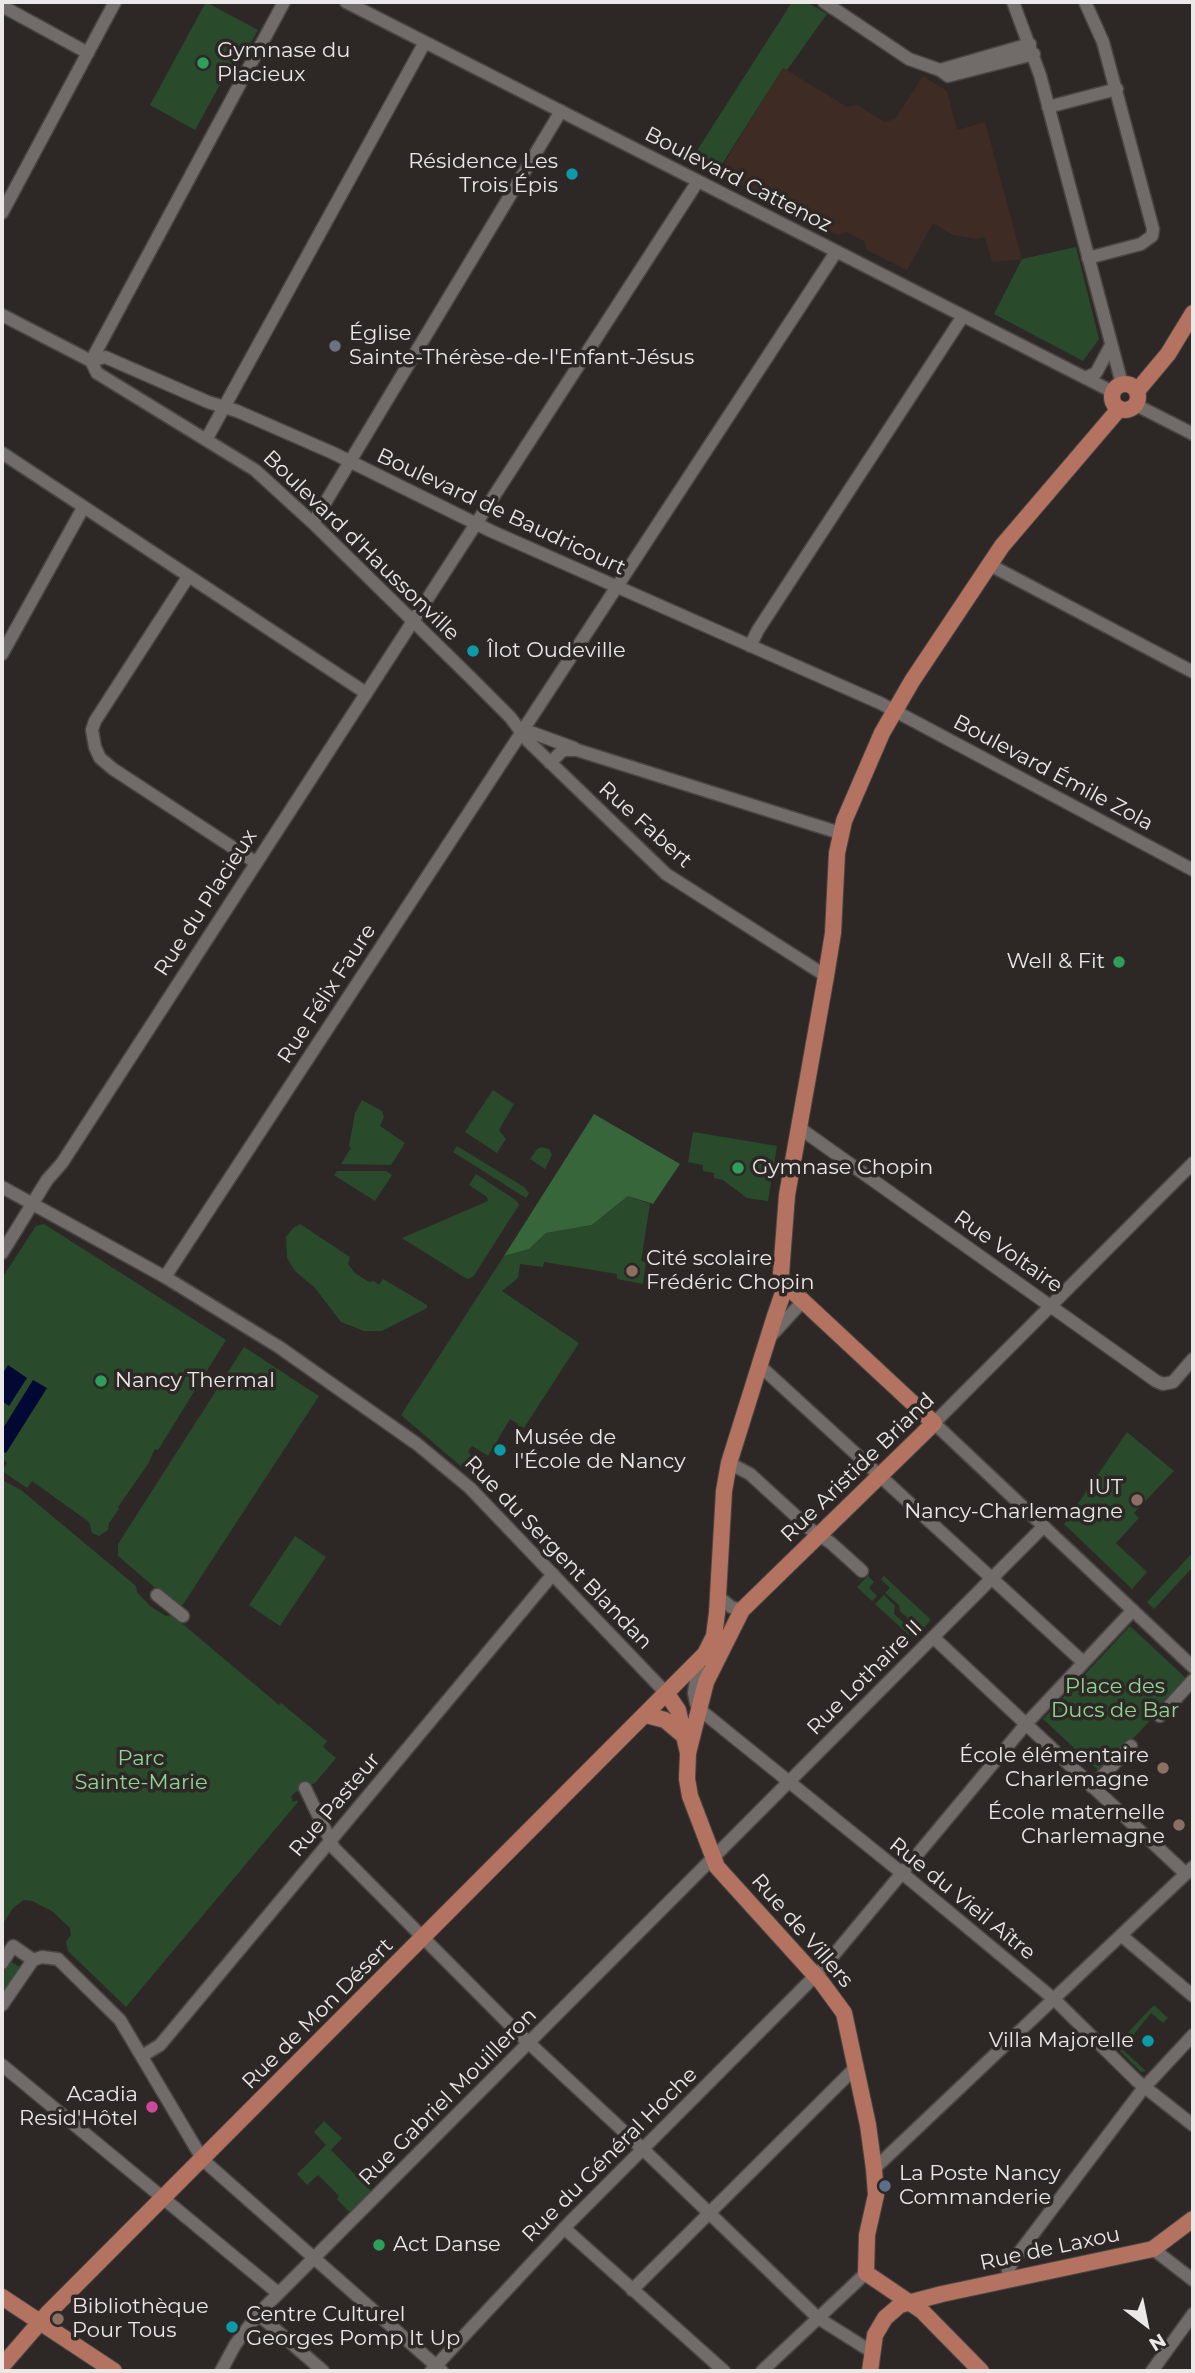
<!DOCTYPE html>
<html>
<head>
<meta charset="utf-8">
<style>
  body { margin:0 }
  #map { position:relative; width:1195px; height:2373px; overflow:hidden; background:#2d2826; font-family:Montserrat,sans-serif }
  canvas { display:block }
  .frame { position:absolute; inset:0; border:4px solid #ebe8e7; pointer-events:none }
  .north { position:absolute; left:1111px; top:2289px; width:70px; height:70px; -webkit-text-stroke:5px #2d2826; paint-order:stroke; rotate:148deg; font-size:19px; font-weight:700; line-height:28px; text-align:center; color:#ebe8e7 }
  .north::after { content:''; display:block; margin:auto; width:24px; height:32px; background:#ebe8e7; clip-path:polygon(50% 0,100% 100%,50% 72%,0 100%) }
</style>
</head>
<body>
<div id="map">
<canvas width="1195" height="2373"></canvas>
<div class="frame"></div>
<div class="north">N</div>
</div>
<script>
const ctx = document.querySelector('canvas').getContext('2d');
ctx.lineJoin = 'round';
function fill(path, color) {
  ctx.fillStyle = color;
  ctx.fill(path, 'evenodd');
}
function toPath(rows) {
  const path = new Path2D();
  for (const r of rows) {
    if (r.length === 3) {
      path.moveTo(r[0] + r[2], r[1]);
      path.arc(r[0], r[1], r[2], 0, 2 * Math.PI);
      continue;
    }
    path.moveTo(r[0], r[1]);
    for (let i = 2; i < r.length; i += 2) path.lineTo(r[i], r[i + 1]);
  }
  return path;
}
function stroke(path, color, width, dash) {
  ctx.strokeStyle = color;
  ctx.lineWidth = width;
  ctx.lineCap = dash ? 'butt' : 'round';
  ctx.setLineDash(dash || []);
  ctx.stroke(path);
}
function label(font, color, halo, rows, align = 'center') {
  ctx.font = font + ' Montserrat,sans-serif';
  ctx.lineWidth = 7;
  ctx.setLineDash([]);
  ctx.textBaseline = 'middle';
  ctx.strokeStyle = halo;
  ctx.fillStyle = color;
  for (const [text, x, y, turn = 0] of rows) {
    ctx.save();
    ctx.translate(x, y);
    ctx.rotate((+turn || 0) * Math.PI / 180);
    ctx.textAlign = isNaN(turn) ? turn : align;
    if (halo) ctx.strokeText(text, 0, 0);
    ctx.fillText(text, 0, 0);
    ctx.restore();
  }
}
fill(toPath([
  [783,68,847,107,857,105,885,122,895,119,923,76,947,91,957,130,985,122,1022,259,992,262,985,237,977,239,953,235,933,223,907,270,867,250,864,241,846,232,838,235,734,182,730,172,732,168,724,163]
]), '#3e2c24');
fill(toPath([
  [206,2,258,30,244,54,238,52,195,130,150,105],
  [792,2,807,2,827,14,787,70,783,68,717,172,691,160],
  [1076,247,1099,339,1083,361,994,314,1022,259],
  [493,1090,514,1104,499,1130,506,1139,497,1153,465,1132],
  [362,1100,382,1111,384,1117,380,1126,405,1143,391,1165,341,1164,351,1148,349,1146,355,1113],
  [693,1132,777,1146,768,1201,747,1198,723,1180,714,1178,714,1173,703,1171,703,1165,688,1162],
  [457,1146,524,1187,529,1193,526,1198,453,1152],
  [541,1147,549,1149,552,1155,545,1169,530,1159,537,1149],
  [337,1171,386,1171,392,1175,375,1201,334,1175],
  [476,1174,517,1201,519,1205,473,1277,467,1279,402,1238,488,1201,487,1197,469,1185],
  [628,1196,650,1204,641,1261,646,1262,643,1284,617,1279,617,1274,544,1262,543,1267,520,1264,518,1278,502,1291,579,1343,524,1428,521,1426,518,1431,515,1430,518,1424,510,1419,488,1456,472,1446,468,1452,471,1455,463,1468,401,1415,504,1256,529,1249,546,1233,592,1225],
  [44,1224,226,1340,158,1450,155,1449,148,1464,118,1507,119,1509,109,1523,108,1530,99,1536,92,1533,89,1522,32,1481,27,1488,2,1471,7,1463,2,1458,2,1278,36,1226],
  [300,1224,350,1257,348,1264,355,1273,369,1282,374,1281,379,1285,383,1279,427,1305,427,1308,382,1331,364,1331,341,1322,315,1288,295,1271,287,1258,286,1237,293,1228],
  [244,1347,319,1396,180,1609,118,1556,118,1544],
  [1127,1432,1174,1471,1134,1513,1139,1518,1116,1543,1147,1572,1132,1589,1064,1524],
  [2,1480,21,1490,136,1586,137,1592,150,1606,166,1616,172,1615,279,1705,281,1703,327,1741,323,1747,336,1758,315,1783,294,1793,291,1797,293,1802,297,1800,298,1802,126,2007,68,1951,66,1942,71,1935,70,1928,52,1911,32,1901,24,1900,13,1908,2,1925],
  [295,1536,326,1557,280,1626,249,1605],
  [1193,1552,1193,1567,1154,1609,1147,1602],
  [868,1576,874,1582,869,1588,877,1596,872,1601,857,1587],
  [884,1576,929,1618,930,1621,921,1631,900,1611,899,1605,885,1593,890,1588,881,1579],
  [884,1595,895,1606,894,1614,913,1631,909,1635,875,1604],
  [1130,1626,1188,1680,1101,1773,1043,1719],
  [9,1960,21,1968,2,1996,2,1971],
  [1154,2005,1168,2018,1163,2023,1151,2013,1122,2049,1146,2071,1141,2072,1115,2046],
  [324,2121,342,2138,331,2150,371,2191,349,2212,337,2199,339,2196,318,2175,307,2185,297,2174,326,2145,314,2132]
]), '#294a2b');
fill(toPath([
  [594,1114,680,1164,653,1204,628,1196,592,1225,546,1233,529,1249,504,1256]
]), '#366639');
fill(toPath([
  [8,1365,27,1378,9,1406,2,1401,2,1375],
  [33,1380,47,1388,6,1453,2,1451,2,1430]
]), '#000833');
const minor = toPath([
  [346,2,1113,392],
  [824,2,909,59,940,70,948,76,1034,54],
  [1013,2,1040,75,1122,384],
  [1085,2,1103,42,1153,229,1152,236,1141,244,1088,258],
  [2,6,88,53],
  [940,70,1030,44],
  [1048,107,1117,89],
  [2,213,115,2],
  [2,315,91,361],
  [91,361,105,357,208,402,237,411,333,453,491,531,880,703,1193,870],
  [91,361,97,373,255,470,313,523,468,675,510,717,528,741,666,874,826,976],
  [91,361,284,2],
  [1085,378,1096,373,1111,345],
  [1136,405,1193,434],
  [206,440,425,42],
  [2,453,366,693],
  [313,523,561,111],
  [990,565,1193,672],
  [188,577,95,721,92,730,95,747,100,758,113,769,255,862],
  [750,646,758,630,963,316],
  [2,654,83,508],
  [521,732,533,733,574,748],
  [550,763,563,750,577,750,840,833],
  [798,1127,1156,1381,1163,1384,1173,1382,1193,1359],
  [1193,1163,934,1423,1193,1667],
  [2,1187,165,1277,279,1347,417,1444,470,1488,667,1694],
  [2,1253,47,1180,62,1163,698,181],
  [165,1277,836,252],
  [770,1337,803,1301],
  [759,1365,1083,1662],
  [729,1463,750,1474,810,1529,831,1543,862,1571],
  [157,1595,183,1616],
  [719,1597,731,1607,742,1610],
  [933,1637,1186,1874],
  [699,1662,694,1693,696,1703,704,1713,908,1878,1055,2000,1137,2081,1193,2125],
  [1160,1716,1193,1680],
  [1092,1787,1131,1746],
  [305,1788,334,1848,515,2030,648,2154,818,2318,872,2352],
  [1122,1936,1193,1996],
  [33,1960,42,1957,58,1959,120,2020,203,2160,442,2371],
  [2,1963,13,1946,33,1960],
  [2,2005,33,1960],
  [142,2056,160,2045,553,1574],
  [2,2065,278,2293],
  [874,2169,1193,1867],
  [564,2228,724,2371],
  [1153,2249,1193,2280],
  [1009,2279,1008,2270,1015,2258,1142,2090,1193,2035],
  [632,2290,857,2066],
  [258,2314,323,2371],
  [221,2371,235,2345,258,2314,1044,1526],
  [431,2371,571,2221,822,1969,1026,1724,1133,1610],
  [762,2371,866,2273],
  [1152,2371,1193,2314]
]);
const major = toPath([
  [1125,397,13],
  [1137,391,1168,354,1193,313],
  [667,1694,678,1710,688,1753,687,1779,690,1796,717,1867,822,1983,844,2013,868,2125,874,2169,876,2195,867,2235,866,2273,922,2311,981,2371],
  [646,1715,665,1720,684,1736],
  [688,1753,706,1682,742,1610,934,1423,789,1288,783,1281,781,1274,787,1195,826,976,833,933,837,853,844,821,882,733,912,681,1002,546,1119,409],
  [2,2297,114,2371],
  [2,2366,48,2313,705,1654,714,1636,717,1613,724,1491,729,1463,775,1316,783,1293,789,1288],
  [870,2371,875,2335,885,2318,900,2305,942,2294,1153,2249,1193,2219]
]);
stroke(minor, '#484543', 15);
stroke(major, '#484543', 18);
stroke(minor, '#716b69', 12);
stroke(major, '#b47260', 16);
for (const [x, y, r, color] of [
  [203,63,7,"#2e9e5b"],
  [572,174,7,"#0f9aa8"],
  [335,346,7,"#6b7280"],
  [473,651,7,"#0f9aa8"],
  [1119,962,7,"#2e9e5b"],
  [738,1168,7,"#2e9e5b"],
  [632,1271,7,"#8d6e63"],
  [101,1381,7,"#2e9e5b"],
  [500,1450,7,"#0f9aa8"],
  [1137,1500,7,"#8d6e63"],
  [1163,1768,7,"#8d6e63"],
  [1179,1825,7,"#8d6e63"],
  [1148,2041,7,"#0f9aa8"],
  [152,2107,7,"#d1479c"],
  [885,2186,7,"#5c6f8a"],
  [379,2245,7,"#2e9e5b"],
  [58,2319,7,"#8d6e63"],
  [232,2327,7,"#0f9aa8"]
]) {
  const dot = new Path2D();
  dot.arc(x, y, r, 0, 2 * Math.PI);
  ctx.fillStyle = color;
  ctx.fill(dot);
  stroke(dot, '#2d2826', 2.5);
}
label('21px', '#ebe8e7', '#2d2826', [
  ["Gymnase du",217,51],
  ["Placieux",217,75],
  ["Résidence Les",558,162,"right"],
  ["Trois Épis",558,186,"right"],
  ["Église",349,334],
  ["Sainte-Thérèse-de-l'Enfant-Jésus",349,358],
  ["Îlot Oudeville",487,651],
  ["Well & Fit",1105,962,"right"],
  ["Gymnase Chopin",752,1168],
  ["Cité scolaire",646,1259],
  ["Frédéric Chopin",646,1283],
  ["Nancy Thermal",115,1381],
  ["Musée de",514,1438],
  ["l'École de Nancy",514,1462],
  ["IUT",1123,1488,"right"],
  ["Nancy-Charlemagne",1123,1512,"right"],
  ["École élémentaire",1149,1756,"right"],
  ["Charlemagne",1149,1780,"right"],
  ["École maternelle",1165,1813,"right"],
  ["Charlemagne",1165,1837,"right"],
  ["Villa Majorelle",1134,2041,"right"],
  ["Acadia",138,2095,"right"],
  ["Resid'Hôtel",138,2119,"right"],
  ["La Poste Nancy",899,2174],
  ["Commanderie",899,2198],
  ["Act Danse",393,2245],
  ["Bibliothèque",72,2307],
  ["Pour Tous",72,2331],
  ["Centre Culturel",246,2315],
  ["Georges Pomp It Up",246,2339]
], 'left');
label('21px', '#ebe8e7', '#2d2826', [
  ["Boulevard Cattenoz",738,180,27],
  ["Boulevard de Baudricourt",501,512,25],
  ["Boulevard d'Haussonville",361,546,44],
  ["Boulevard Émile Zola",1053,773,28],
  ["Rue Fabert",645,825,42],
  ["Rue du Placieux",206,903,-57],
  ["Rue Félix Faure",327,994,-57],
  ["Rue Voltaire",1008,1252,35],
  ["Rue Aristide Briand",858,1468,-44],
  ["Rue du Sergent Blandan",558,1553,46],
  ["Rue Lothaire II",865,1678,-45],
  ["Rue Pasteur",335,1805,-50],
  ["Rue du Vieil Aître",962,1899,39],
  ["Rue de Villers",802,1931,49],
  ["Rue de Mon Désert",318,2014,-45],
  ["Rue Gabriel Mouilleron",448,2097,-45],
  ["Rue du Général Hoche",610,2155,-45],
  ["Rue de Laxou",1050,2249,-12]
]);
label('21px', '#90d693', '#2d2826', [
  ["Place des",1115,1687],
  ["Ducs de Bar",1115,1711],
  ["Parc",141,1759],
  ["Sainte-Marie",141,1783]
]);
</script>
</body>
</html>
